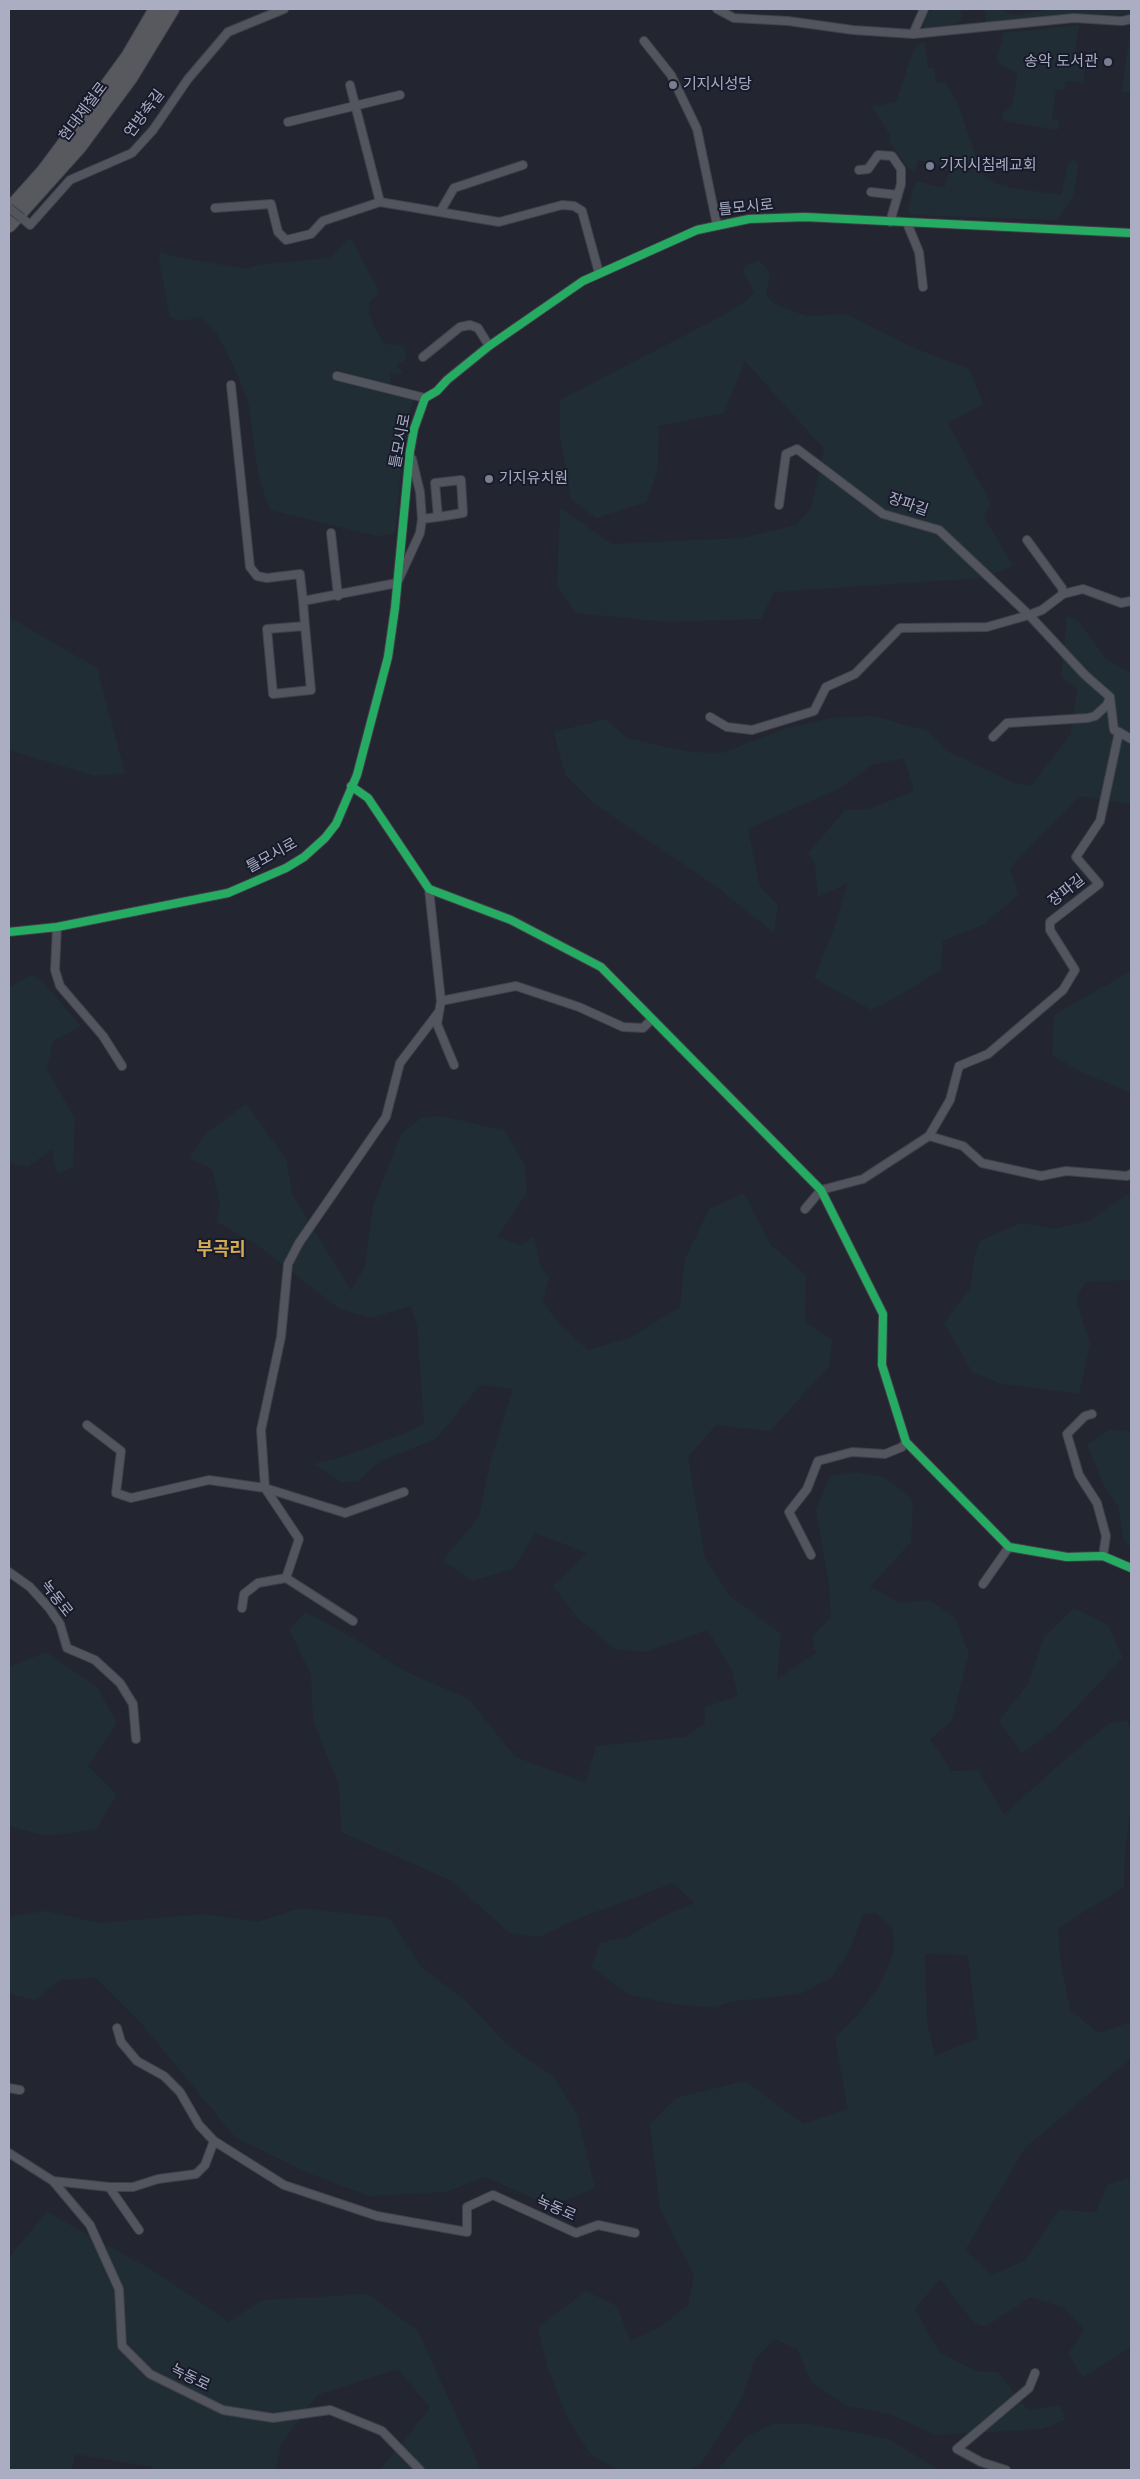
<!DOCTYPE html>
<html>
<head>
<meta charset="utf-8">
<style>
  body { margin:0 }
  #map { position:relative; width:1140px; height:2479px; overflow:hidden; background:#232630; font-family:"DejaVu Sans",sans-serif }
  canvas { display:block }
  .frame { position:absolute; inset:0; border:10px solid #abaec3; pointer-events:none }
</style>
</head>
<body>
<div id="map">
<canvas width="1140" height="2479"></canvas>
<div class="frame"></div>
</div>
<script>
const ctx = document.querySelector('canvas').getContext('2d');
ctx.lineJoin = 'round';
function fill(path, color) {
  ctx.fillStyle = color;
  ctx.fill(path, 'evenodd');
}
function toPath(rows) {
  const path = new Path2D();
  for (const r of rows) {
    path.moveTo(r[0], r[1]);
    for (let i = 2; i < r.length; i += 2) path.lineTo(r[i], r[i + 1]);
  }
  return path;
}
function stroke(path, color, width, dash) {
  ctx.strokeStyle = color;
  ctx.lineWidth = width;
  ctx.lineCap = dash ? 'butt' : 'round';
  ctx.setLineDash(dash || []);
  ctx.stroke(path);
}
function label(font, color, halo, rows, align = 'center') {
  ctx.font = font + ' "DejaVu Sans","Noto Sans KR",sans-serif';
  ctx.lineWidth = 4;
  ctx.setLineDash([]);
  ctx.textBaseline = 'middle';
  ctx.strokeStyle = halo;
  ctx.fillStyle = color;
  for (const [text, x, y, turn = 0] of rows) {
    ctx.save();
    ctx.translate(x, y);
    ctx.rotate((+turn || 0) * Math.PI / 180);
    ctx.textAlign = isNaN(turn) ? turn : align;
    if (halo) ctx.strokeText(text, 0, 0);
    ctx.fillText(text, 0, 0);
    ctx.restore();
  }
}
fill(toPath([
  [934,9,961,9,962,21,956,22,956,27,924,31,923,23,928,13],
  [985,9,1001,9,1011,14,1017,15,1040,11,1043,9,1131,9,1131,14,1069,14,986,24],
  [1079,25,1074,59,1086,61,1083,83,1066,81,1064,90,1056,90,1052,119,1059,120,1058,130,1004,121,1002,114,1012,106,1018,74,1000,64,997,60,1004,33],
  [1129,38,1131,38,1131,93,1122,92],
  [922,42,925,42,928,68,934,67,936,83,945,82,958,104,982,174,996,184,1013,188,1061,195,1068,163,1074,160,1077,163,1078,169,1073,196,1057,220,910,215,908,208,916,181,944,188,951,167,918,160,915,172,908,168,893,147,889,141,890,135,872,107,896,102,911,57,916,46],
  [348,240,352,240,380,294,370,301,369,314,377,333,385,344,403,345,407,359,396,365,403,373,390,374,390,390,415,397,406,419,395,533,386,535,377,536,270,510,258,474,249,405,237,373,217,334,200,317,182,321,170,317,159,261,160,252,176,257,247,269,257,265,329,258],
  [759,260,770,273,766,295,774,304,806,316,846,314,914,348,969,369,983,404,948,423,991,504,984,517,1013,566,982,578,774,592,761,619,666,622,576,613,557,586,560,508,612,544,742,538,796,525,811,508,824,449,745,361,724,413,659,426,657,473,646,502,596,518,571,499,560,435,560,400,724,315,747,300,754,292,743,271,748,265],
  [1067,616,1079,622,1106,659,1131,673,1131,804,1079,796,1010,868,1018,895,984,924,943,941,941,970,895,998,871,1010,814,978,833,931,848,883,818,897,815,863,808,853,845,810,869,809,914,791,904,758,872,765,840,788,748,829,760,887,778,905,774,933,714,885,596,805,565,775,554,732,605,719,627,738,689,752,722,753,784,729,830,718,873,716,928,731,947,751,1014,783,1031,786,1070,735,1077,689,1061,677],
  [9,617,97,668,125,773,95,776,9,750],
  [1131,971,1131,1093,1081,1072,1052,1055,1054,1015],
  [32,975,45,984,81,1026,53,1041,47,1069,75,1119,73,1167,57,1173,52,1149,28,1167,9,1163,9,987],
  [246,1104,286,1159,292,1194,351,1290,365,1267,373,1206,401,1134,421,1118,442,1116,505,1131,525,1166,527,1193,497,1237,521,1245,534,1237,541,1268,549,1277,543,1302,558,1323,588,1350,630,1338,680,1307,685,1259,709,1209,744,1193,770,1244,806,1275,805,1322,832,1340,829,1366,770,1431,716,1425,688,1457,705,1558,729,1595,781,1634,777,1679,816,1653,812,1637,831,1618,829,1584,816,1510,830,1476,856,1472,884,1477,913,1500,911,1542,870,1587,900,1603,929,1600,955,1618,969,1654,951,1722,930,1739,952,1771,978,1770,1004,1815,1053,1770,1108,1724,1127,1720,1131,1730,1131,1810,1125,1849,1124,1887,1058,1928,1061,1966,1070,2009,1098,2033,1131,2022,1131,2058,1025,2148,965,2250,991,2275,1025,2261,1059,2210,1096,2212,1107,2185,1131,2177,1131,2347,1083,2377,1068,2354,1084,2330,1065,2308,1031,2297,985,2327,974,2323,940,2279,915,2309,939,2352,976,2371,998,2372,1028,2410,1060,2405,1065,2420,1042,2429,937,2435,889,2414,848,2406,812,2383,797,2349,775,2339,755,2359,742,2398,717,2439,701,2464,687,2470,618,2470,590,2454,567,2417,547,2366,538,2327,586,2291,617,2306,630,2341,660,2327,688,2305,694,2275,660,2209,650,2124,676,2098,745,2081,803,2124,848,2109,835,2038,856,2017,879,1987,894,1952,893,1930,876,1913,863,1914,849,1951,831,1978,800,1994,736,2001,713,2007,679,2005,630,1995,592,1967,600,1943,627,1937,664,1916,694,1903,673,1883,572,1921,539,1937,510,1933,450,1880,341,1832,339,1785,313,1720,311,1675,289,1629,306,1612,352,1637,402,1670,469,1699,515,1757,586,1783,596,1746,685,1737,705,1723,705,1707,738,1696,732,1670,708,1630,644,1652,615,1649,577,1617,553,1586,587,1553,535,1533,513,1569,472,1581,443,1560,479,1517,490,1463,513,1389,480,1385,436,1439,380,1461,358,1481,341,1482,314,1464,342,1457,403,1434,424,1424,417,1326,411,1306,370,1318,338,1308,256,1244,217,1222,220,1203,212,1169,189,1158,205,1134],
  [925,1954,968,1955,978,2038,935,2056,927,2022],
  [1131,1192,1131,1280,1085,1282,1076,1300,1090,1344,1079,1394,999,1383,972,1372,944,1323,970,1289,975,1254,981,1240,1021,1223,1055,1229,1090,1220],
  [1109,1430,1131,1431,1131,1549,1123,1538,1118,1506,1106,1490,1087,1445],
  [1074,1608,1108,1625,1123,1658,1056,1728,1022,1753,999,1721,1029,1682,1044,1637],
  [46,1652,97,1687,117,1723,88,1766,117,1795,96,1829,47,1836,9,1826,9,1667],
  [301,1908,389,1918,421,1967,467,2002,506,2044,553,2076,576,2113,595,2188,551,2206,485,2177,446,2192,369,2196,308,2173,235,2137,141,2023,96,1978,60,1980,35,2000,9,1994,9,1917,45,1911,99,1923,204,1914,257,1922],
  [47,2212,152,2270,229,2322,262,2300,368,2294,418,2331,481,2470,380,2470,430,2408,398,2369,317,2395,281,2444,276,2470,153,2470,152,2467,75,2454,72,2470,9,2470,9,2257],
  [773,2424,810,2424,889,2439,939,2470,717,2470,746,2437]
]), '#202d35');
const street = toPath([
  [717,9,734,18,788,21,853,30,913,34,1074,18,1122,21,1131,19],
  [913,34,924,9],
  [644,41,671,75,697,129,717,225],
  [350,85,380,202],
  [288,122,400,95],
  [859,170,868,169,878,155,892,156,901,169,901,184,890,222],
  [871,192,898,195],
  [215,208,271,204,278,232,286,240,311,234,323,221,380,202,499,222,562,205,574,206,582,211,599,273],
  [440,212,454,188,523,165],
  [22,218,30,225,70,180,132,153,153,130,188,79,228,32,284,9],
  [907,223,919,252,923,287],
  [423,357,460,327,470,325,478,328,489,346],
  [337,376,425,398],
  [231,385,250,567,257,576,267,578,300,574,303,601],
  [412,459,420,492,422,519],
  [779,505,786,454,797,449,883,514,939,530,1029,615,1085,675,1110,697,1114,730,1119,732,1100,821,1076,857,1099,884,1050,922,1050,930,1075,970,1063,990,988,1054,959,1066,950,1100,929,1136],
  [331,533,338,596],
  [1027,540,1062,588,1063,594],
  [305,626,267,629,273,694,311,690,305,626,303,601,397,583,420,533,422,519,438,517,463,513,461,480,435,483,438,517],
  [710,717,727,727,752,730,814,711,826,687,855,674,900,628,987,627,1029,615,1042,610,1063,594,1083,589,1121,603,1131,601],
  [1119,732,1131,739],
  [993,737,1007,723,1088,718,1095,716,1107,705,1110,697],
  [351,786,368,798,429,889,511,920,601,967,821,1190,883,1314,882,1365,906,1442,1009,1547,1067,1557,1103,1556,1131,1568],
  [429,889,441,1001,437,1024,454,1065],
  [57,927,55,970,60,986,103,1036,122,1066],
  [9,932,57,927,228,893,286,868,304,857,325,838,336,824,357,775,388,657,395,608,410,451,414,429,425,398,437,391,447,380,489,346,583,281,697,230,749,219,805,217,1131,233],
  [441,1001,516,986,579,1007,623,1027,643,1028,652,1019],
  [805,1209,821,1190,863,1179,929,1136,963,1146,982,1163,1041,1176,1066,1171,1127,1176,1131,1174],
  [1092,1414,1085,1416,1067,1434,1079,1475,1097,1503,1106,1536,1103,1556],
  [87,1425,121,1451,116,1493,131,1498,209,1480,265,1488,345,1513,404,1492],
  [811,1555,789,1512,807,1489,818,1461,852,1452,885,1454,902,1447,906,1442],
  [9,1572,30,1587,49,1608,60,1624,67,1648,95,1660,120,1683,133,1704,136,1739],
  [286,1578,353,1621],
  [983,1584,1009,1547],
  [242,1608,244,1594,258,1583,286,1578,299,1539,265,1488,261,1430,281,1337,288,1264,299,1243,386,1117,400,1063,438,1013],
  [9,2088,20,2090],
  [214,2141,284,2185,377,2216,467,2232,467,2207,493,2195,576,2233,598,2225,635,2233],
  [9,2153,53,2181,90,2225,119,2289,122,2346,150,2374,223,2410,273,2418,330,2410,382,2431,420,2470],
  [53,2181,109,2187,133,2187,158,2179,196,2174,205,2165,214,2141,199,2125,180,2092,164,2076,137,2061,121,2042,117,2028],
  [109,2187,139,2230],
  [1006,2470,981,2462,957,2449,1029,2388,1035,2373]
]);
const highway = toPath([
  [9,210,44,171,79,124,128,57,156,9],
  [9,225,79,147,130,78,172,9]
]);
stroke(street, '#3f4149', 10);
stroke(highway, '#3f424c', 16);
stroke(street, '#52545e', 8);
stroke(highway, '#58595e', 14);
const streetBridge = toPath([
  [9,208,22,218]
]);
stroke(streetBridge, '#3f4149', 10, []);
stroke(streetBridge, '#52545e', 8);
stroke(toPath([
  [351,786,368,798,429,889,511,920,601,967,821,1190,883,1314,882,1365,906,1442,1009,1547,1067,1557,1103,1556,1131,1568],
  [9,932,57,927,228,893,286,868,304,857,325,838,336,824,357,775,388,657,395,608,410,451,414,429,425,398,437,391,447,380,489,346,583,281,697,230,749,219,805,217,1131,233]
]), '#26ab63', 8);
for (const [x, y, r, color] of [
  [1108,62,5,"#7b7e90"],
  [673,85,5,"#7b7e90"],
  [930,166,5,"#7b7e90"],
  [489,479,5,"#7b7e90"]
]) {
  const dot = new Path2D();
  dot.arc(x, y, r, 0, 2 * Math.PI);
  ctx.fillStyle = color;
  ctx.fill(dot);
  stroke(dot, '#171a2a', 2);
}
label('15px', '#abaec3', '#171a2a', [
  ["송악 도서관",1098,62,"right"],
  ["기지시성당",683,85],
  ["기지시침례교회",940,166],
  ["기지유치원",499,479]
], 'left');
label('15px', '#abaec3', '#171a2a', [
  ["현대제철로",84,112,-53],
  ["연방축길",145,114,-53],
  ["틀모시로",746,208,-6],
  ["틀모시로",401,441,-79],
  ["장파길",908,505,19],
  ["틀모시로",272,856,-29],
  ["장파길",1067,891,-38],
  ["녹동로",56,1599,52],
  ["녹동로",556,2209,24],
  ["녹동로",190,2378,26]
]);
label('bold 18px', '#d5ac54', '#171a2a', [
  ["부곡리",221,1250]
]);
</script>
</body>
</html>
